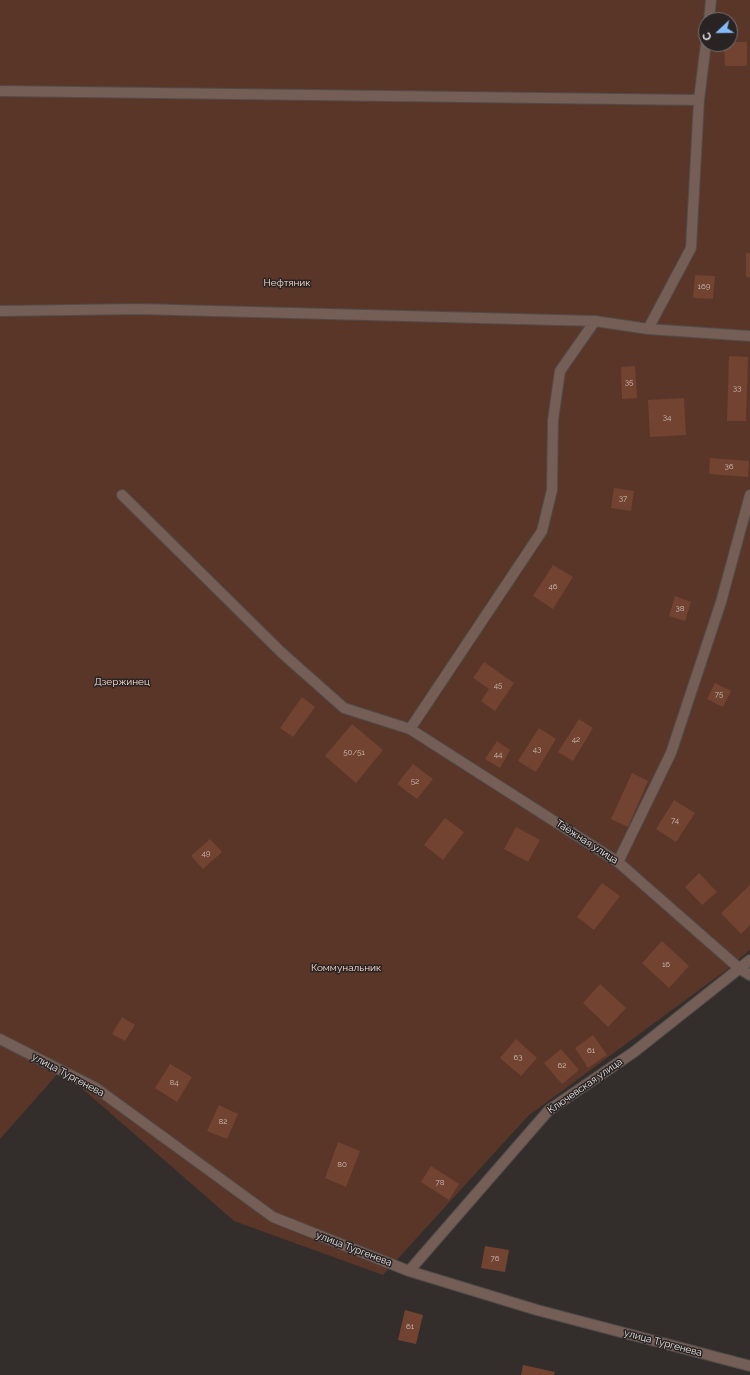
<!DOCTYPE html>
<html>
<head>
<meta charset="utf-8">
<style>
  body { margin:0 }
  #map { position:relative; width:750px; height:1375px; overflow:hidden; background:#332e2c; font-family:Raleway,sans-serif }
  canvas { display:block }
  .north { position:absolute; left:698px; top:12px; width:40px; height:40px; box-sizing:border-box; background:#292423; border:1px solid #767271; border-radius:50%; rotate:248deg; font-size:11px; font-weight:700; line-height:16px; text-align:center; color:#eae7e6 }
  .north::after { content:''; display:block; margin:auto; width:14px; height:18px; background:#84bcfb; clip-path:polygon(50% 0,100% 100%,50% 72%,0 100%) }
</style>
</head>
<body>
<div id="map">
<canvas width="750" height="1375"></canvas>
<div class="north">С</div>
</div>
<script>
const ctx = document.querySelector('canvas').getContext('2d');
ctx.lineJoin = 'round';
function fill(path, color) {
  ctx.fillStyle = color;
  ctx.fill(path, 'evenodd');
}
function toPath(rows) {
  const path = new Path2D();
  for (const r of rows) {
    path.moveTo(r[0], r[1]);
    for (let i = 2; i < r.length; i += 2) path.lineTo(r[i], r[i + 1]);
  }
  return path;
}
function stroke(path, color, width, dash) {
  ctx.strokeStyle = color;
  ctx.lineWidth = width;
  ctx.lineCap = dash ? 'butt' : 'round';
  ctx.setLineDash(dash || []);
  ctx.stroke(path);
}
function label(font, color, halo, rows, align = 'center') {
  ctx.font = font + ' Raleway,sans-serif';
  ctx.lineWidth = 3;
  ctx.setLineDash([]);
  ctx.textBaseline = 'middle';
  ctx.strokeStyle = halo;
  ctx.fillStyle = color;
  for (const [text, x, y, turn = 0] of rows) {
    ctx.save();
    ctx.translate(x, y);
    ctx.rotate((+turn || 0) * Math.PI / 180);
    ctx.textAlign = isNaN(turn) ? turn : align;
    if (halo) ctx.strokeText(text, 0, 0);
    ctx.fillText(text, 0, 0);
    ctx.restore();
  }
}
fill(toPath([
  [0,0,750,0,750,950,725,971,528,1116,383,1275,234,1221,61,1070,0,1139],
  [706,20,730,20,730,44,706,44]
]), '#5a3628');
fill(toPath([
  [730,42,747,42,747,66,725,66,724,44,730,44],
  [746,253,750,253,750,277,746,277],
  [695,275,715,276,713,299,693,298],
  [729,356,748,357,746,421,727,421],
  [635,366,637,398,622,399,621,367],
  [684,398,686,435,650,437,648,400],
  [710,458,749,461,748,477,709,474],
  [614,488,634,491,631,511,611,508],
  [553,565,573,577,553,609,533,596],
  [675,596,691,602,685,621,669,616],
  [484,662,514,683,495,711,481,701,489,689,473,678],
  [715,683,731,691,723,707,707,699],
  [302,697,315,707,293,737,280,728],
  [579,719,593,728,573,761,558,752],
  [352,724,383,750,356,783,325,756],
  [539,728,556,739,536,772,518,761],
  [497,741,510,750,500,768,485,759],
  [413,764,433,779,417,799,397,784],
  [632,773,648,781,628,827,611,819],
  [674,800,695,813,676,842,656,829],
  [445,818,464,832,443,860,424,845],
  [516,827,540,840,528,862,504,849],
  [210,839,222,852,203,869,191,856],
  [699,873,717,892,702,905,685,887],
  [602,883,620,896,594,930,577,917],
  [750,885,750,925,741,934,721,913],
  [662,941,689,966,669,988,642,963],
  [600,984,626,1008,608,1027,583,1003],
  [122,1017,135,1025,125,1041,112,1034],
  [593,1035,607,1055,588,1068,575,1048],
  [516,1039,537,1058,521,1076,500,1058],
  [561,1049,579,1070,562,1084,544,1063],
  [170,1064,192,1077,177,1102,155,1088],
  [219,1105,238,1114,227,1139,207,1131],
  [338,1142,360,1151,346,1187,325,1178],
  [431,1166,459,1184,449,1200,421,1182],
  [485,1246,509,1250,505,1272,481,1268],
  [405,1310,423,1315,416,1344,398,1340],
  [523,1365,555,1372,554,1375,521,1375]
]), '#724330');
const lane = toPath([
  [709,20,711,0],
  [0,91,699,100],
  [0,311,138,309,595,321,648,329,750,336],
  [648,329,691,248,699,100,706,43],
  [122,495,282,653,344,708,410,729,542,531,552,490,553,420,560,371,595,321],
  [618,862,671,753,721,602,750,495]
]);
const street = toPath([
  [410,729,618,862,740,969,750,975],
  [0,1039,96,1088,273,1217,409,1271,537,1310,750,1366],
  [409,1271,549,1110,634,1052,750,960]
]);
stroke(lane, '#504c4a', 12);
stroke(street, '#504c4a', 12);
stroke(lane, '#745e55', 10);
stroke(street, '#745e55', 10);
label('8px', '#ccbeb8', null, [
  ["169",704,287],
  ["35",629,383],
  ["33",737,389],
  ["34",667,418],
  ["36",729,467],
  ["37",623,499],
  ["46",553,587],
  ["38",680,609],
  ["45",498,686],
  ["75",719,695],
  ["42",576,740],
  ["43",537,750],
  ["50/51",354,753],
  ["44",498,755],
  ["52",415,782],
  ["74",675,821],
  ["49",206,854],
  ["16",666,965],
  ["61",591,1051],
  ["63",518,1058],
  ["62",562,1066],
  ["84",174,1083],
  ["82",223,1122],
  ["80",342,1165],
  ["78",440,1183],
  ["76",495,1259],
  ["61",410,1327]
]);
label('10px', '#fcdbcf', '#292423', [
  ["Нефтяник",287,283],
  ["Дзержинец",122,682],
  ["Коммунальник",346,968]
]);
label('10px', '#eae7e6', '#292423', [
  ["Таёжная улица",587,842,33],
  ["улица Тургенева",68,1075,28],
  ["Ключевская улица",585,1086,-35],
  ["улица Тургенева",354,1249,21],
  ["улица Тургенева",663,1343,15]
]);
</script>
</body>
</html>
